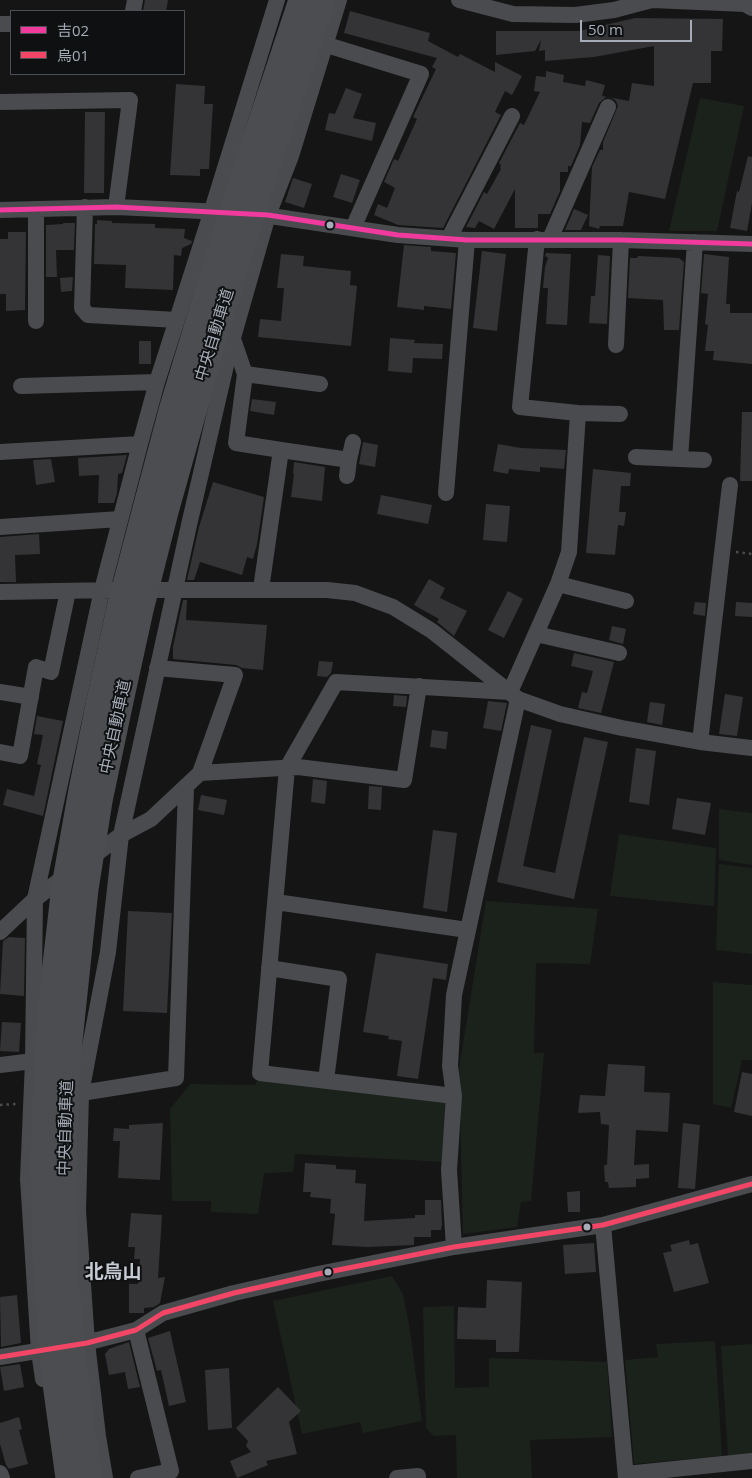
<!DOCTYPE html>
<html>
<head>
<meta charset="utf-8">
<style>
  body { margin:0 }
  #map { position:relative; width:752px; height:1478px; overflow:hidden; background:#151515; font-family:"Open Sans","Noto Sans JP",sans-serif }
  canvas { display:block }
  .legend { position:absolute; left:10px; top:10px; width:175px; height:65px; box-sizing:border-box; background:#0f1011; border:1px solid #4b4e53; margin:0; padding:6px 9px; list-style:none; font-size:15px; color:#a6acb7 }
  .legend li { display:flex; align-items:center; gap:10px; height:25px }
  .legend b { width:25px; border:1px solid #4b4e53 }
  .scale { position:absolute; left:580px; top:20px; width:112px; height:22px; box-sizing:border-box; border:2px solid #a6acb7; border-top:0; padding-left:6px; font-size:15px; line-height:18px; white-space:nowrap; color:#a6acb7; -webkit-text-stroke:4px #0f1011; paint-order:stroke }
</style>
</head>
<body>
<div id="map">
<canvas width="752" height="1478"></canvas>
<ul class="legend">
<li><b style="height:6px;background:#f13a9d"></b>吉02</li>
<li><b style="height:6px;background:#f34667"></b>烏01</li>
</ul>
<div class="scale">50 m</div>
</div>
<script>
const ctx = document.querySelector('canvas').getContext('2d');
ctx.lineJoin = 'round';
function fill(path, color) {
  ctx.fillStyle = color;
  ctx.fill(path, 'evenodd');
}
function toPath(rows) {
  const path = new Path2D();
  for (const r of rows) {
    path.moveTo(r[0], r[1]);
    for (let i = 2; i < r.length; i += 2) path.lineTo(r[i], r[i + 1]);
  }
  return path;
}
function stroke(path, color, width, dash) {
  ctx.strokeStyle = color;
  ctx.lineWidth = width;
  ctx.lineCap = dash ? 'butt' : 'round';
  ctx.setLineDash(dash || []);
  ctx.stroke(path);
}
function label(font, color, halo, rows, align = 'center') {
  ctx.font = font + ' "Open Sans","Noto Sans JP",sans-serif';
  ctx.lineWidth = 4;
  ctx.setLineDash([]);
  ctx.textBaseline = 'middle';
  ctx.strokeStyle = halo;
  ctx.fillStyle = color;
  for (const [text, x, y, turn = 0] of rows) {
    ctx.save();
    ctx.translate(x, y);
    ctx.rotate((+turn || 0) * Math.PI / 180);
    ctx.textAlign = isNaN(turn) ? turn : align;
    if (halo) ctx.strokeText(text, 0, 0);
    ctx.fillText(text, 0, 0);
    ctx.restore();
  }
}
fill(toPath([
  [700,98,744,106,717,231,669,231],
  [719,809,752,813,752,865,719,860],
  [619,834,716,848,714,906,610,896],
  [719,864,752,868,752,954,716,950],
  [486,901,598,909,590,964,536,963,534,1053,544,1053,531,1201,521,1202,517,1227,463,1234,459,1069],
  [713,982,752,985,752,1060,742,1060,731,1108,713,1104],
  [258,1079,449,1102,445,1162,295,1154,293,1172,264,1173,258,1214,211,1212,211,1201,172,1201,170,1109,190,1084,255,1085],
  [392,1276,403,1294,410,1330,422,1421,363,1433,360,1422,302,1434,273,1301],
  [454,1306,455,1388,489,1387,489,1358,607,1362,612,1437,530,1440,532,1478,457,1478,456,1435,434,1436,426,1428,423,1307],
  [715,1341,722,1456,634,1464,625,1360,658,1357,656,1344],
  [752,1344,752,1454,728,1456,721,1346]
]), '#1b221c');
fill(toPath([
  [145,0,168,0,166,11,143,11],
  [350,11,430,33,428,41,458,57,460,54,495,72,495,62,522,76,512,95,505,91,495,112,501,115,443,228,398,225,374,215,378,204,387,208,395,188,384,182,394,159,398,161,417,119,413,117,436,69,432,67,437,58,344,33],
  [635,18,723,19,722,51,711,51,711,83,693,83,665,199,629,192,623,226,600,226,599,229,589,226,592,167,600,150,603,150,603,142,618,106,616,101,612,98,606,97,599,103,590,123,582,122,580,145,571,166,568,166,568,172,560,172,560,191,550,214,538,214,538,228,515,228,515,189,494,229,479,221,475,228,466,227,484,192,487,194,501,169,500,168,501,165,499,163,520,123,524,125,540,92,534,91,536,76,546,77,546,71,564,75,563,82,585,86,586,80,605,85,602,96,629,101,632,83,654,86,654,46,594,57,545,61,545,50,539,51,541,40,535,51,496,55,496,31,579,31],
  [176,84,205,86,204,104,213,104,209,169,200,169,200,176,170,175],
  [346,88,362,94,353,118,376,123,372,141,325,130,329,113,335,114],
  [85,112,105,112,104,193,84,193],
  [748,156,752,157,752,203,747,231,730,228,737,191,739,192],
  [341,174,360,180,352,203,333,197],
  [293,178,312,184,304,208,285,202],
  [574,209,588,215,581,230,565,230],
  [97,220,112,221,112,223,155,224,155,228,185,229,184,238,192,241,191,244,182,248,181,256,174,255,173,290,125,288,126,265,94,264,95,224,97,224],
  [63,223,75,223,74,250,56,250,57,277,46,277,46,225,63,224],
  [8,232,26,232,25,310,6,311,6,294,0,294,0,239,8,239],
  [404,245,431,247,431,251,456,253,451,309,424,306,424,310,397,307],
  [482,251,506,254,497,331,473,328],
  [546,253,571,254,567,325,546,324,548,288,543,288,545,267,548,258,550,259,545,256],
  [281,254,304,256,303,266,351,271,350,285,357,286,351,346,258,337,260,319,281,321,284,288,277,288],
  [704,254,729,257,726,304,730,304,730,313,752,313,752,364,713,360,714,351,705,351,708,325,705,324,708,294,701,293],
  [598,255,610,256,607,324,589,323,591,296,595,296],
  [638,256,679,258,684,262,679,330,664,330,663,300,628,298,630,258,637,258],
  [73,277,72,291,61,292,60,278],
  [390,338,415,340,414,343,443,344,442,359,413,358,412,373,388,371],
  [139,341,151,341,151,364,139,364],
  [252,399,276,402,274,415,250,411],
  [742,412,752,412,752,481,740,481],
  [363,442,378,445,375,467,359,464],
  [498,444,521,448,566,450,564,469,540,467,540,472,509,469,508,474,493,471],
  [127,455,122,473,118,474,117,493,114,503,98,503,99,475,79,476,78,458],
  [51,459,55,482,36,485,33,460],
  [294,462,325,467,322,501,291,497,294,474,293,473],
  [593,469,631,473,630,486,621,486,619,512,626,512,624,526,618,525,615,555,586,553],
  [213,482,264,497,257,544,253,559,247,557,242,575,200,562,194,580,187,580,199,527],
  [381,495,432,505,428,524,377,514],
  [486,504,510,506,507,542,483,540],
  [39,534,40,554,15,555,16,582,0,582,0,537],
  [429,579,445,588,440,598,467,611,454,636,437,622,439,619,414,605],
  [508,591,523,599,504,638,488,630],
  [183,600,187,600,186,620,267,625,263,670,242,668,236,665,173,659,173,647],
  [695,602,706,603,705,616,693,614],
  [736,602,752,603,752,617,735,616],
  [612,626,626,629,623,644,609,640],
  [574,653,614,662,601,713,578,708,582,692,587,693,593,671,571,666],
  [319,661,333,662,331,673,327,677,317,676],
  [725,694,743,697,737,736,719,734],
  [394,695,407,696,406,707,393,706],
  [488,701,507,703,501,731,483,728],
  [650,702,665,704,662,725,647,722],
  [37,716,63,721,43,816,3,805,7,789,34,796,41,765,37,764,43,735,34,734],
  [531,725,552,730,523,866,555,873,584,737,608,742,574,899,497,882],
  [432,730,448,732,446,749,430,747],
  [636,748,656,751,649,805,629,802],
  [313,779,327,781,325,804,311,802],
  [369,786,382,787,381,810,368,809],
  [201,795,227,800,224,815,198,810],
  [677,798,711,803,705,835,672,829],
  [433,830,457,833,447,912,423,908],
  [128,911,172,913,167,1013,123,1011],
  [9,937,25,938,24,996,0,994,3,941],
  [376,953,448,964,446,980,433,978,418,1079,397,1076,402,1041,388,1039,389,1036,363,1032],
  [2,1022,21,1023,19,1052,0,1051],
  [608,1064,645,1066,644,1092,670,1093,668,1132,636,1130,634,1165,649,1164,649,1178,636,1179,636,1187,609,1188,608,1182,605,1182,604,1165,607,1165,609,1125,601,1124,600,1112,578,1113,580,1095,605,1096],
  [742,1072,752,1074,752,1116,734,1112],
  [163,1123,160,1180,118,1178,120,1141,113,1141,114,1128,129,1129,129,1125],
  [683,1123,700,1125,695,1189,678,1188],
  [305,1163,336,1165,336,1169,356,1170,355,1183,366,1184,364,1221,415,1218,415,1215,425,1215,425,1200,441,1200,442,1224,441,1230,431,1230,431,1237,414,1237,414,1245,367,1247,332,1245,335,1214,330,1213,331,1199,310,1197,311,1192,303,1192],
  [580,1191,580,1212,568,1212,567,1192],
  [131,1213,162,1215,158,1278,165,1277,160,1303,154,1307,144,1308,144,1313,129,1313,129,1284,138,1284,140,1259,134,1259,135,1247,128,1247],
  [689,1240,690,1245,698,1243,709,1283,674,1292,663,1253,672,1251,670,1245],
  [594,1243,596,1272,565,1274,563,1245],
  [487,1280,522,1282,519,1352,496,1352,496,1340,457,1339,458,1307,486,1308],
  [17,1295,21,1343,1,1347,0,1297],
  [170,1331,186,1402,169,1406,161,1370,157,1371,148,1338],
  [129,1342,140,1387,128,1389,125,1372,109,1375,105,1354,109,1349],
  [20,1364,24,1387,4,1391,0,1367],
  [229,1368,232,1428,208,1430,205,1370],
  [278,1387,301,1411,289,1422,297,1454,266,1461,268,1465,237,1478,230,1461,251,1452,246,1446,248,1441,236,1428],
  [19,1417,22,1429,19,1430,28,1464,9,1469,6,1465,0,1444,0,1423]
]), '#343436');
stroke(toPath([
  [736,552,752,554],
  [0,1105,16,1104]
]), '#4b4c50', 2.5, [2.5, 4]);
stroke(toPath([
  [459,0,513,14,575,15,614,10,652,0,745,4,752,8],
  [133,11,135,0],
  [0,24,11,24],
  [327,45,421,74,353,228],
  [0,102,130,100,116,207],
  [85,207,82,308,88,315,177,320],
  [0,210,116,207,223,212],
  [257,214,398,235,467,240,621,240,752,244],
  [449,238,512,116],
  [537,239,520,407,578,413,620,414],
  [550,239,608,107],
  [695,242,680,459,704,460],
  [36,321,36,209],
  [233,339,245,374,236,443,281,450,261,589],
  [616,345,621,240],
  [245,374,320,384],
  [21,386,157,382],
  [281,450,349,460,353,442],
  [0,452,140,444],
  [636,457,680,459],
  [347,476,349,460],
  [446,493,467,240],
  [0,527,120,519],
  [558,584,626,601],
  [137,590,327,590,355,593,393,607,432,631,518,699,560,714,622,728,700,742,752,748],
  [0,592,113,590],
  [536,634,619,653],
  [157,668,235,675,200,773],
  [0,692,31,697],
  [700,742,730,485],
  [0,752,20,756,36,667,51,672,68,591],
  [88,860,121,835,151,819,200,773,298,767,404,780,419,686],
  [276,902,467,930],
  [0,932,35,899,68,874],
  [269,968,339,979,326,1080],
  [0,1065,33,1061],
  [81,1093,176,1078,186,788],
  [454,1096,260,1073,287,768,336,682,510,692,558,584,569,552,578,413],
  [603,1225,626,1478],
  [454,1247,449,1170,454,1096,450,1066,454,995,518,699],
  [136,1330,171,1471,138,1478],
  [78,1345,136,1330,163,1313,234,1293,318,1274,454,1247,603,1225,752,1184],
  [0,1357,49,1349],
  [43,1379,39,1351,28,1179,33,1061,35,899,102,590,140,444,157,382,208,223,277,0],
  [0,1473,2,1478],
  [626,1474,752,1461],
  [105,1478,98,1436,87,1343,78,1211,81,1093,108,952,121,835,189,525,230,348,268,215,291,156,339,0],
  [397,1478,418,1476,418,1478]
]), '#494b4e', 16);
stroke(toPath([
  [87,1461,91,1478]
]), '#4c4d50', 25);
stroke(toPath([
  [87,1461,75,1369,65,1264,64,1164,68,1060,86,889,100,801,120,706,141,610,167,508,222,312,267,168,323,0],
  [68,1478,53,1369,45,1261,43,1162,46,1064,54,973,64,886,81,790,99,700,120,604,147,501,172,407,203,305,247,163,301,0]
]), '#4c4d50', 25);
stroke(toPath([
  [0,210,116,207,268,215,398,235,467,240,621,240,752,244]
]), '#f13a9d', 5);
stroke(toPath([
  [0,1357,87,1343,136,1330,163,1313,234,1293,318,1274,454,1247,603,1225,752,1184]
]), '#f34667', 5);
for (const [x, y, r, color] of [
  [330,225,4.5,"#a6acb7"],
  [587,1227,4.5,"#a6acb7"],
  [328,1272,4.5,"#a6acb7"]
]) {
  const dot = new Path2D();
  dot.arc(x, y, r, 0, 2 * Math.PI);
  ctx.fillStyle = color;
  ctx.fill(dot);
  stroke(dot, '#0f1011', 2);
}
label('16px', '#a6acb7', '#0f1011', [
  ["中央自動車道",215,335,-73],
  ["中央自動車道",116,727,-78],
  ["中央自動車道",66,1128,-88]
]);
label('bold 19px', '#c7cbd3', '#0f1011', [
  ["北烏山",113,1273]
]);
</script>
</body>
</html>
